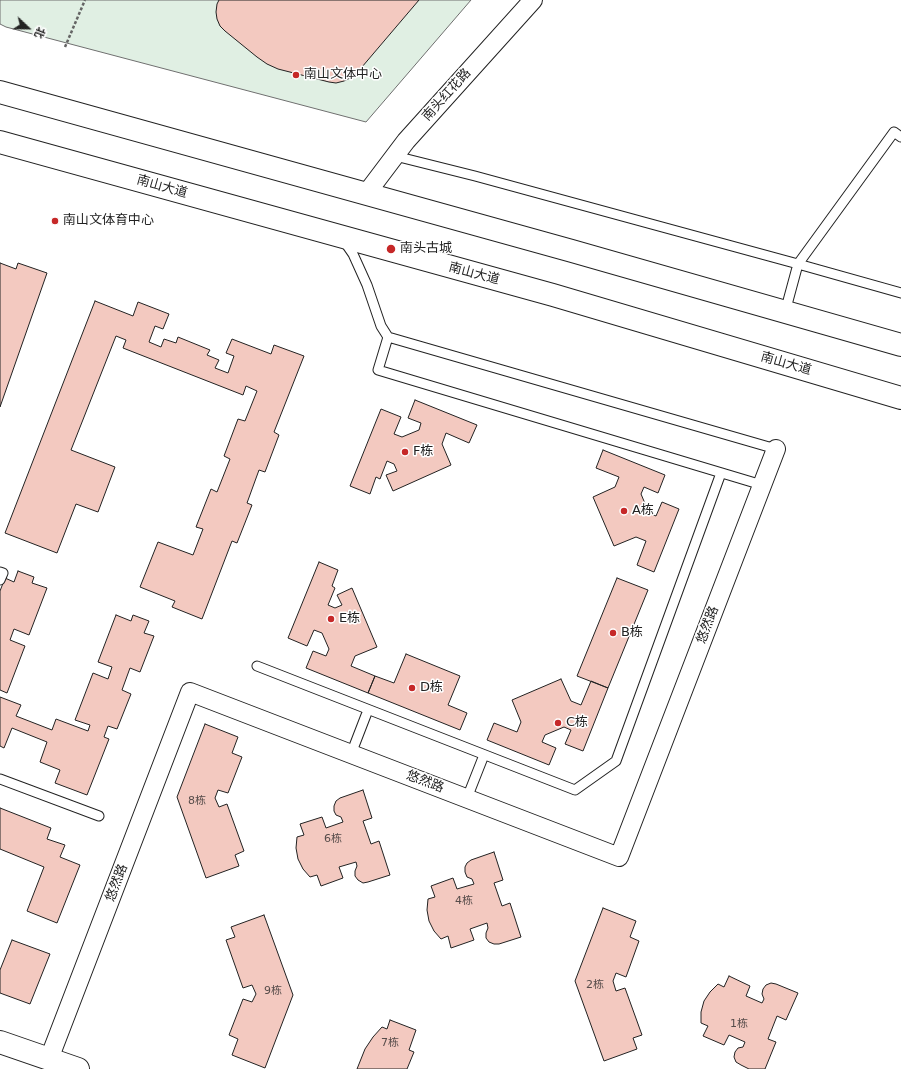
<!DOCTYPE html>
<html>
<head>
<meta charset="utf-8">
<style>
  body { margin:0 }
  #map { position:relative; width:901px; height:1069px; overflow:hidden; background:#fff; font-family:"DejaVu Sans","Noto Sans SC",sans-serif }
  canvas { display:block }
  .north { position:absolute; left:8px; top:8px; width:40px; height:40px; -webkit-text-stroke:3px #fff; paint-order:stroke; rotate:112deg; font-size:11px; font-weight:700; line-height:16px; text-align:center; color:#222 }
  .north::after { content:''; display:block; margin:auto; width:14px; height:18px; background:#222; clip-path:polygon(50% 0,100% 100%,50% 72%,0 100%) }
</style>
</head>
<body>
<div id="map">
<canvas width="901" height="1069"></canvas>
<div class="north">北</div>
</div>
<script>
const ctx = document.querySelector('canvas').getContext('2d');
ctx.lineJoin = 'round';
function fill(path, color) {
  ctx.fillStyle = color;
  ctx.fill(path, 'evenodd');
}
function toPath(rows) {
  const path = new Path2D();
  for (const r of rows) {
    path.moveTo(r[0], r[1]);
    for (let i = 2; i < r.length; i += 2) path.lineTo(r[i], r[i + 1]);
  }
  return path;
}
function stroke(path, color, width, dash) {
  ctx.strokeStyle = color;
  ctx.lineWidth = width;
  ctx.lineCap = dash ? 'butt' : 'round';
  ctx.setLineDash(dash || []);
  ctx.stroke(path);
}
function label(font, color, halo, rows, align = 'center') {
  ctx.font = font + ' "DejaVu Sans","Noto Sans SC",sans-serif';
  ctx.lineWidth = 3;
  ctx.setLineDash([]);
  ctx.textBaseline = 'middle';
  ctx.strokeStyle = halo;
  ctx.fillStyle = color;
  for (const [text, x, y, turn = 0] of rows) {
    ctx.save();
    ctx.translate(x, y);
    ctx.rotate((+turn || 0) * Math.PI / 180);
    ctx.textAlign = isNaN(turn) ? turn : align;
    if (halo) ctx.strokeText(text, 0, 0);
    ctx.fillText(text, 0, 0);
    ctx.restore();
  }
}
const green = toPath([
  [0,0,471,0,366,122,6,27,0,24,0,0]
]);
fill(green, '#e0efe3');
stroke(green, '#6f6f6f', 1);
const building = toPath([
  [219,0,419,0,356,74,350,78,344,81,336,83,329,82,278,69,267,64,257,57,225,31,220,26,217,19,216,12,217,4,219,0],
  [0,263,16,269,18,263,47,273,0,407,0,263],
  [95,301,133,316,138,302,169,314,163,329,155,326,149,342,161,347,164,339,176,343,178,337,210,350,207,355,219,360,215,368,228,373,234,356,226,353,232,339,271,354,274,345,304,356,274,432,279,435,265,472,259,470,247,503,252,505,237,543,232,541,202,619,172,607,175,601,140,587,158,542,193,555,203,529,196,527,211,489,217,492,230,459,224,456,238,419,245,421,257,391,246,386,243,395,123,348,126,340,116,336,71,450,115,467,98,512,76,504,57,553,5,533,95,301],
  [415,400,477,425,469,443,446,433,442,444,451,465,393,491,386,475,397,471,394,464,387,461,380,479,376,477,370,494,350,486,381,409,401,417,394,434,402,437,419,430,421,423,408,418,415,400],
  [603,450,665,475,658,493,644,487,641,494,649,513,656,516,662,502,679,509,654,572,637,565,646,541,636,537,614,546,593,497,615,487,619,477,596,468,603,450],
  [319,562,338,570,332,586,335,588,328,605,335,608,342,605,337,595,352,588,377,647,355,656,351,666,375,676,368,693,306,668,313,651,326,656,329,649,322,633,314,630,307,646,288,638,319,562],
  [18,571,34,577,32,583,47,588,29,635,14,629,10,640,25,646,7,693,0,690,0,591,5,578,14,582,18,571],
  [617,578,648,590,608,688,577,676,617,578],
  [116,615,131,621,133,615,149,621,144,633,154,636,140,672,130,668,122,690,131,694,117,729,108,726,104,737,109,739,87,795,55,783,60,770,40,762,47,742,12,728,4,748,0,746,0,697,21,705,16,716,52,730,56,719,88,731,90,725,75,720,93,673,108,679,112,667,98,662,116,615],
  [406,654,460,676,448,705,467,713,460,730,368,693,375,676,394,683,406,654],
  [561,679,571,701,581,705,591,681,608,688,583,751,565,744,571,730,564,727,545,735,542,742,556,748,549,765,487,740,494,723,517,732,521,722,512,700,561,679],
  [205,724,238,737,232,753,242,757,228,793,218,790,215,798,219,807,227,804,244,851,235,855,239,866,206,878,177,797,205,724],
  [363,790,372,818,363,821,371,844,379,841,390,875,368,882,363,883,358,880,355,876,355,871,357,866,356,862,339,867,343,878,321,886,317,875,310,877,303,869,298,859,296,848,297,837,304,835,300,824,322,817,326,828,343,822,341,817,336,815,334,811,334,806,336,801,340,798,363,790],
  [0,808,51,828,47,839,65,845,60,857,80,865,57,923,27,911,44,867,0,849,0,808],
  [494,852,503,880,494,883,502,906,510,903,521,937,499,944,494,944,489,942,486,938,486,933,488,928,487,923,470,929,474,940,451,948,448,936,441,939,434,931,429,921,427,910,428,899,435,897,431,886,453,878,457,889,474,884,472,879,467,877,465,872,465,867,467,863,471,860,494,852],
  [603,908,636,921,630,937,639,941,626,977,616,973,613,981,616,991,625,988,642,1035,633,1038,637,1049,604,1061,575,981,603,908],
  [264,915,293,995,265,1068,232,1055,238,1039,229,1035,243,999,252,1002,256,994,252,985,243,988,226,940,235,937,231,927,264,915],
  [12,940,50,954,30,1004,0,993,0,970,12,940],
  [729,976,750,986,746,996,762,1003,764,999,762,994,763,989,766,985,771,983,776,984,798,993,786,1020,777,1016,768,1039,776,1042,765,1069,749,1069,741,1065,736,1062,734,1057,735,1052,738,1048,743,1047,745,1042,729,1035,724,1045,703,1036,708,1026,701,1023,701,1012,704,1001,710,992,718,984,724,987,729,976],
  [390,1020,416,1030,409,1050,414,1052,407,1069,357,1069,365,1049,373,1037,382,1027,387,1029,390,1020]
]);
fill(building, '#f3c9c0');
stroke(building, '#222', 1);
const service = toPath([
  [901,137,894,132,798,264,901,293],
  [395,156,475,176,798,264,785,312],
  [344,241,353,254,367,285,381,326,388,337,776,449],
  [388,337,378,370,762,485],
  [0,572,3,573,0,580],
  [257,666,575,790,616,761,721,473],
  [351,754,368,710],
  [0,779,99,816],
  [467,798,484,755]
]);
const minor = toPath([
  [366,194,406,141,533,0],
  [49,1059,190,692,619,857,776,449]
]);
const tertiary = toPath([
  [0,1042,78,1069]
]);
const primary = toPath([
  [0,92,572,251,901,345],
  [0,142,553,295,901,398]
]);
stroke(service, '#222', 11);
stroke(minor, '#222', 20);
stroke(tertiary, '#222', 24);
stroke(primary, '#222', 24);
stroke(toPath([
  [65,47,85,0]
]), '#646464', 2.5, [3, 2]);
stroke(service, '#fff', 9);
stroke(minor, '#fff', 18);
stroke(tertiary, '#fff', 22);
stroke(primary, '#fff', 22);
for (const [x, y, r, color] of [
  [296,75,4,"#c62828"],
  [55,221,4,"#c62828"],
  [391,249,5,"#c62828"],
  [405,452,4,"#c62828"],
  [624,511,4,"#c62828"],
  [331,619,4,"#c62828"],
  [613,633,4,"#c62828"],
  [412,688,4,"#c62828"],
  [558,723,4,"#c62828"]
]) {
  const dot = new Path2D();
  dot.arc(x, y, r, 0, 2 * Math.PI);
  ctx.fillStyle = color;
  ctx.fill(dot);
  stroke(dot, '#fff', 1.5);
}
label('11px', '#564c4a', null, [
  ["8栋",197,801],
  ["6栋",333,839],
  ["4栋",464,901],
  ["2栋",595,985],
  ["9栋",273,991],
  ["1栋",739,1024],
  ["7栋",390,1043]
]);
label('13px', '#222', '#fff', [
  ["南山文体中心",304,75],
  ["南山文体育中心",63,221],
  ["南头古城",400,249],
  ["F栋",413,452],
  ["A栋",632,511],
  ["E栋",339,619],
  ["B栋",621,633],
  ["D栋",420,688],
  ["C栋",566,723]
], 'left');
label('13px', '#222', '#fff', [
  ["南头红花路",447,95,-48],
  ["南山大道",162,187,16],
  ["南山大道",474,274,15],
  ["南山大道",786,364,16],
  ["悠然路",708,625,-69],
  ["悠然路",425,782,21],
  ["悠然路",117,883,-69]
]);
</script>
</body>
</html>
